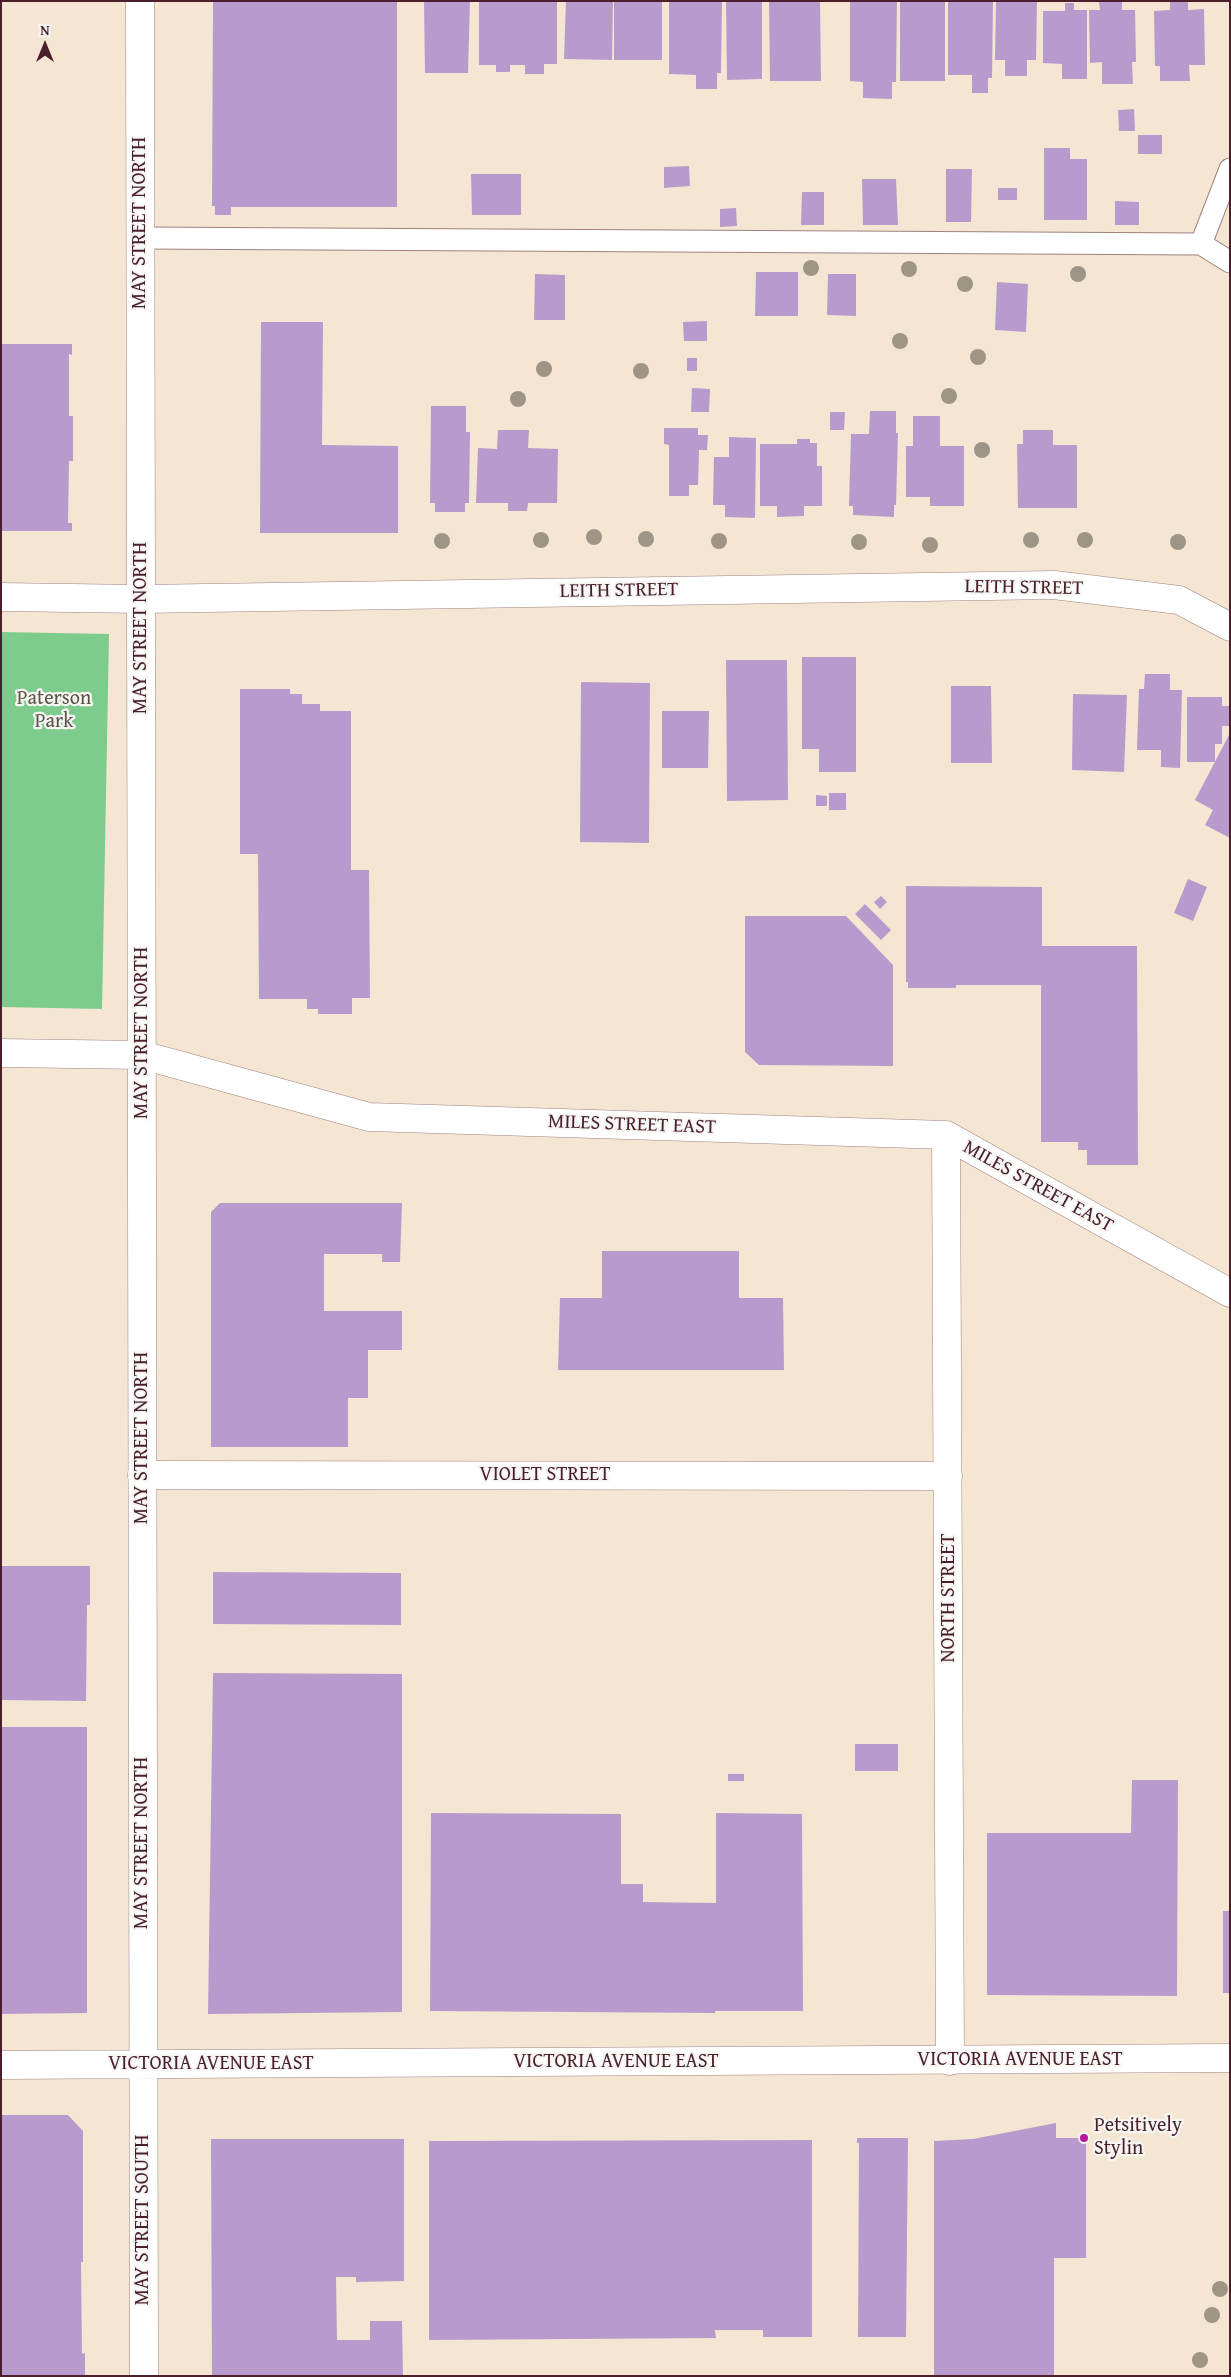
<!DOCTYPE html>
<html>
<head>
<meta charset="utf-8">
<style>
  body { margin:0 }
  #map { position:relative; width:1231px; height:2377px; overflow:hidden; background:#f4e6d2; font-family:"Gentium Book Plus",serif }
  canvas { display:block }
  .frame { position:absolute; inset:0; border:2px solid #4a1f2b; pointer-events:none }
  .north { position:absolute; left:20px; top:20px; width:50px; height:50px; -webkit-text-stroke:4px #f6f6f2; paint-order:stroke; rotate:0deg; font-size:14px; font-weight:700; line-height:20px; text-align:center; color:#4a1f2b }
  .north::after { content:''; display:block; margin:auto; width:18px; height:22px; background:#4a1f2b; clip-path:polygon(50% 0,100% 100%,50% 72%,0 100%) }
</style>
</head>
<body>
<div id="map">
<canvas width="1231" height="2377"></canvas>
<div class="frame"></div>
<div class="north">N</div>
</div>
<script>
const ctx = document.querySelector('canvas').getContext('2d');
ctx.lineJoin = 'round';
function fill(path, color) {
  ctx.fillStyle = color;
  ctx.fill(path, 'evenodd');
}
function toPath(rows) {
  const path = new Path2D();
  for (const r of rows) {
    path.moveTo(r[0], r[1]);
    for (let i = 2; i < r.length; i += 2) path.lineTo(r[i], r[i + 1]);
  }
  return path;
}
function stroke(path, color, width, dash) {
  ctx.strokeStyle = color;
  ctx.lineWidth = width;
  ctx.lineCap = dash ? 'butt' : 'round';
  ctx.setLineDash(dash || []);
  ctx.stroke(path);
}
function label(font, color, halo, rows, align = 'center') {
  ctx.font = font + ' "Gentium Book Plus",serif';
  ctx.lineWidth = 4.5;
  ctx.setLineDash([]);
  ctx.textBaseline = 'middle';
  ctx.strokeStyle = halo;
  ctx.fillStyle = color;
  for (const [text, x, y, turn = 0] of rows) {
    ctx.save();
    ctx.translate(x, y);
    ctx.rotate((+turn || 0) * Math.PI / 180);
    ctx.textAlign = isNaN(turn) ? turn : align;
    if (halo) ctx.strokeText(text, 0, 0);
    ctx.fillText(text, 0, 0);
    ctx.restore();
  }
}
fill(toPath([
  [1,632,109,634,102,1009,1,1007]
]), '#7dcc8d');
fill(toPath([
  [213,1,397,1,397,207,231,207,231,215,215,215,215,206,212,206],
  [424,1,470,1,468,73,425,73],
  [479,1,557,1,557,64,544,64,544,74,525,74,525,65,510,65,510,72,496,72,496,65,479,65],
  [566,1,613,1,612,60,564,59],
  [614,1,662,1,662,60,614,60],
  [669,1,722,1,721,73,717,73,717,89,696,89,696,75,669,74],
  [726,1,762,1,762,79,727,80],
  [769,1,820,1,821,81,770,81],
  [850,1,897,1,896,82,892,82,892,99,863,98,863,82,850,81],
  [900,1,945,1,945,81,900,81],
  [948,1,993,1,992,78,988,78,988,93,972,93,972,75,948,75],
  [996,1,1037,1,1036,60,1027,60,1027,76,1005,76,1005,60,995,60],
  [1099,1,1122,1,1122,10,1135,10,1136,62,1132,62,1133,84,1102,84,1102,62,1090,63,1089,10,1100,10],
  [1170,1,1188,1,1188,10,1204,9,1205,65,1189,65,1190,81,1160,81,1160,66,1155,66,1154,11,1170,10],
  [1065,3,1074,3,1074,10,1087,10,1087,79,1062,79,1062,64,1043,63,1043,11,1065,11],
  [1134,109,1135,131,1119,131,1118,110],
  [1138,135,1162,135,1162,154,1138,154],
  [1044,148,1070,148,1070,159,1087,159,1087,220,1044,220],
  [689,166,690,186,664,188,664,167],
  [946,169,972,169,971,222,946,222],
  [471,174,521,174,521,215,472,215],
  [862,179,896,179,898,225,863,225],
  [998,188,1017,188,1017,200,998,200],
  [802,192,824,192,824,225,801,225],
  [1115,201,1139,202,1139,225,1115,225],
  [736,208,737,226,720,227,720,209],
  [756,272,798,272,798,316,755,316],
  [535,274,565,275,565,320,534,320],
  [828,274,856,274,856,316,827,315],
  [997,282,1028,284,1026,332,995,330],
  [707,321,707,341,684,341,683,322],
  [261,322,323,322,322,445,398,446,398,533,260,533],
  [1,344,72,344,72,355,69,354,69,416,73,416,73,461,69,461,68,523,72,523,72,531,1,531],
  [687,358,697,358,697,371,687,371],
  [692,388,710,389,709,412,691,412],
  [431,406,466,406,466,432,470,432,469,503,465,503,465,512,435,512,435,503,430,503],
  [870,411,896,411,896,433,898,433,896,505,894,505,894,517,853,515,853,506,849,506,851,434,869,434],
  [830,412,845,412,844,430,830,430],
  [913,416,940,416,940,446,964,446,964,506,930,506,930,497,906,497,906,446,913,446],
  [664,428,698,428,698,435,708,435,707,450,699,450,698,485,689,485,689,496,669,496,669,445,664,444],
  [498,430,529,430,528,448,558,449,557,503,528,503,527,511,508,511,508,503,476,503,478,448,497,449],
  [1023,430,1053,430,1053,445,1077,445,1077,508,1018,508,1017,444,1023,444],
  [729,437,756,438,755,518,725,517,725,505,713,505,714,457,729,457],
  [797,439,810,439,810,443,817,443,817,466,822,466,822,506,804,506,804,516,777,517,777,506,760,506,760,444,797,444],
  [802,657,856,657,856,772,819,772,819,749,802,749],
  [726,660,787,660,788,800,727,801],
  [1145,674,1170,674,1170,690,1182,690,1180,768,1161,767,1161,750,1137,750,1139,689,1144,689],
  [581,682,650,683,649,843,580,842],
  [951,686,991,686,992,763,951,763],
  [240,689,290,689,290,694,302,694,302,704,320,704,320,711,351,711,351,870,369,870,370,998,352,998,352,1014,318,1014,318,1009,307,1009,307,999,259,999,258,854,240,854],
  [1073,694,1127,695,1124,772,1072,770],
  [1187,697,1222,697,1222,706,1230,706,1230,726,1222,726,1222,744,1215,744,1215,762,1187,762],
  [662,711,709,711,708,768,662,768],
  [1230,733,1230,838,1205,825,1213,810,1195,800],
  [829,793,846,793,846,810,829,810],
  [816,795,827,796,827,806,816,806],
  [1188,879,1207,887,1193,921,1174,913],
  [906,886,1042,887,1042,946,1137,946,1138,1165,1087,1165,1087,1150,1078,1150,1078,1142,1041,1142,1041,985,956,985,956,988,908,988,908,982,906,982],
  [881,896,887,902,880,909,874,902],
  [865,904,891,930,881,940,855,914],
  [745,916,846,916,893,965,893,1066,759,1065,745,1052],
  [220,1203,402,1203,400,1262,382,1262,382,1254,324,1254,324,1311,402,1311,402,1350,368,1350,368,1398,348,1398,348,1447,211,1447,211,1212],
  [602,1251,739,1251,739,1298,783,1298,784,1370,558,1370,560,1298,602,1298],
  [1,1566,90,1566,90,1605,87,1605,86,1701,1,1700],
  [213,1572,401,1573,401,1625,213,1624],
  [213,1673,402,1674,402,2012,208,2014],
  [1,1727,87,1727,87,2013,1,2014],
  [855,1744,898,1744,898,1771,855,1771],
  [728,1774,744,1774,744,1781,728,1781],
  [1132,1780,1178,1780,1177,1996,987,1995,987,1833,1131,1833],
  [431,1813,621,1814,621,1884,643,1884,643,1902,716,1903,716,1813,802,1814,803,2011,715,2011,715,2013,430,2011],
  [1223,1911,1230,1911,1230,1993,1223,1993],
  [1,2115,68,2115,83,2131,83,2262,81,2262,82,2354,85,2353,85,2376,1,2376],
  [1056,2123,1056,2138,1086,2138,1086,2258,1054,2258,1054,2376,934,2376,934,2141,973,2139],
  [857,2138,908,2138,906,2337,858,2337,859,2143,857,2143],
  [211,2139,404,2139,404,2281,356,2282,356,2277,336,2277,337,2340,370,2340,370,2321,402,2321,403,2376,212,2376],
  [812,2140,812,2337,763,2337,763,2330,715,2330,716,2338,429,2340,429,2141]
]), '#b89bcc');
const lane = toPath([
  [140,238,1201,244,1230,262],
  [1201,244,1230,169]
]);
const street = toPath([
  [1,597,141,599,1054,585,1179,600,1230,627],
  [142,1055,369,1117,946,1135,1230,1293],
  [946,1135,950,2061],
  [142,1475,948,1476]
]);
const secondary = toPath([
  [140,1,144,2376],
  [1,1053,142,1055],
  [1,2065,1230,2058]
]);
stroke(lane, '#9f827e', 23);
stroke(street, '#9f827e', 29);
stroke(secondary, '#9f827e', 29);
stroke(lane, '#fff', 21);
stroke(street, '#fff', 28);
stroke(secondary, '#fff', 28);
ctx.fillStyle = '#9f9586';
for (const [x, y] of [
  [811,268],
  [909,269],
  [1078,274],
  [965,284],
  [900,341],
  [978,357],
  [544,369],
  [641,371],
  [949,396],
  [518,399],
  [982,450],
  [594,537],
  [646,539],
  [541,540],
  [1031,540],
  [1085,540],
  [442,541],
  [719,541],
  [859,542],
  [1178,542],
  [930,545],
  [1220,2289],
  [1212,2315],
  [1200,2360]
]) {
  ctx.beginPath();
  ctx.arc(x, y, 8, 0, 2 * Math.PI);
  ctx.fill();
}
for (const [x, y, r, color] of [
  [1084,2138,5,"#b5179e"]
]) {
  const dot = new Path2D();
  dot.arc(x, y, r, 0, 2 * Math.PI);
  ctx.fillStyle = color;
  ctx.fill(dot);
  stroke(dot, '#f6f6f2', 2);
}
label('20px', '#4a1f2b', '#f6f6f2', [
  ["MAY STREET NORTH",140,223,-90],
  ["LEITH STREET",1024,588,1],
  ["LEITH STREET",619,591,-1],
  ["MAY STREET NORTH",141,628,-90],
  ["MAY STREET NORTH",142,1033,-90],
  ["MILES STREET EAST",632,1125,2],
  ["MILES STREET EAST",1038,1187,29],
  ["MAY STREET NORTH",142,1438,-90],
  ["VIOLET STREET",545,1475],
  ["NORTH STREET",949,1598,-90],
  ["MAY STREET NORTH",142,1843,-90],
  ["VICTORIA AVENUE EAST",1020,2060],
  ["VICTORIA AVENUE EAST",616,2062],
  ["VICTORIA AVENUE EAST",211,2064],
  ["MAY STREET SOUTH",143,2220,-90]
]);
label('20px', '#595348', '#f6f6f2', [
  ["Paterson",54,699],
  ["Park",54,722]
]);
label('20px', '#4a1f2b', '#f6f6f2', [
  ["Petsitively",1094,2126],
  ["Stylin",1094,2149]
], 'left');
</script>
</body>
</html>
